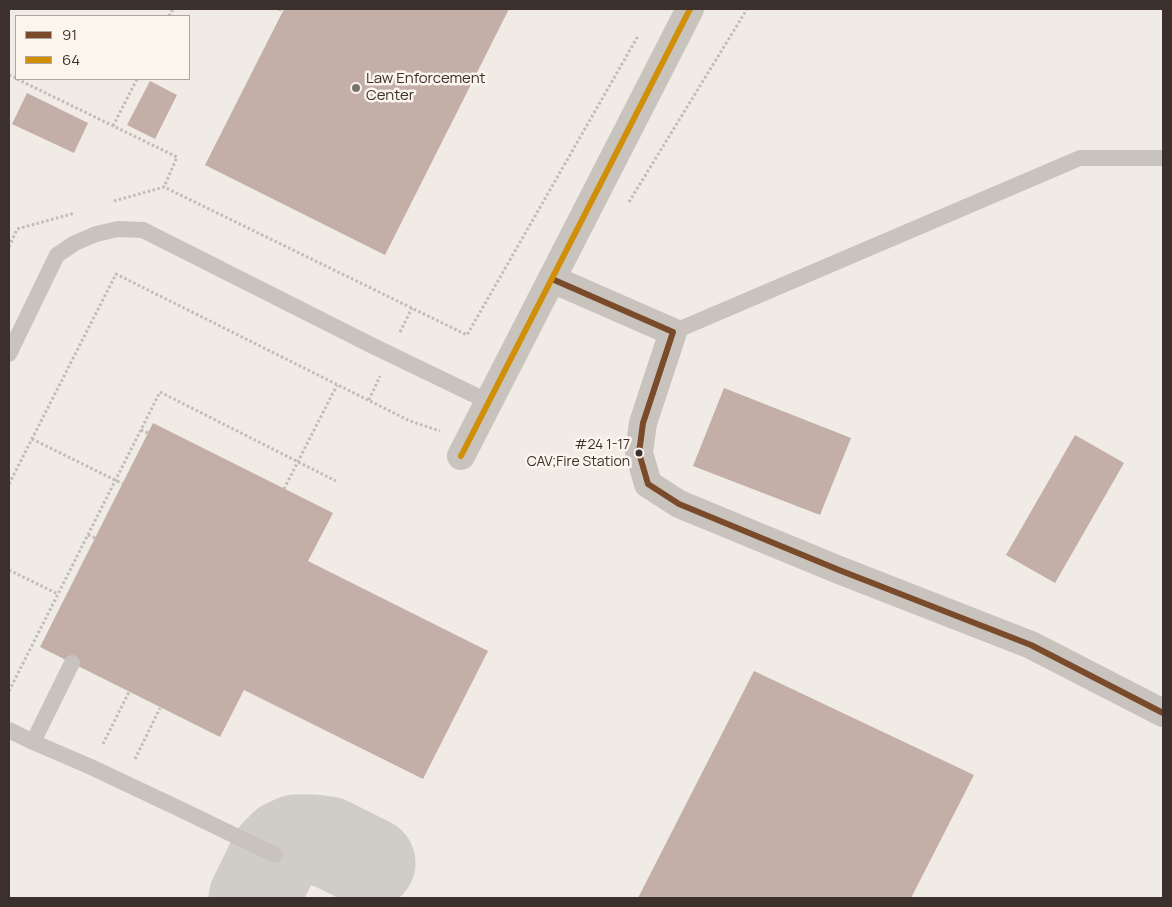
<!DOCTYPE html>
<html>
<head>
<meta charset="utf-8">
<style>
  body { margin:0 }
  #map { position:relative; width:1172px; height:907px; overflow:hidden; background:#f0ebe5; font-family:Manrope,sans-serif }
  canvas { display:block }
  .frame { position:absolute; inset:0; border:10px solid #3b302b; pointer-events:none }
  .legend { position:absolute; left:15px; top:15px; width:175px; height:65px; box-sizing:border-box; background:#fbf5ee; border:1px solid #aea6a0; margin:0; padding:6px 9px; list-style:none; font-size:15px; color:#3b302b }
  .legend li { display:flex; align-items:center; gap:10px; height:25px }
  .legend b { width:25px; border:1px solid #aea6a0 }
</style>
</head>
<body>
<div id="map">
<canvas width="1172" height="907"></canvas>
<div class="frame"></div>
<ul class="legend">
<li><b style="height:6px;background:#7a4b2a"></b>91</li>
<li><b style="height:6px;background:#d18e09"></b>64</li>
</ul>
</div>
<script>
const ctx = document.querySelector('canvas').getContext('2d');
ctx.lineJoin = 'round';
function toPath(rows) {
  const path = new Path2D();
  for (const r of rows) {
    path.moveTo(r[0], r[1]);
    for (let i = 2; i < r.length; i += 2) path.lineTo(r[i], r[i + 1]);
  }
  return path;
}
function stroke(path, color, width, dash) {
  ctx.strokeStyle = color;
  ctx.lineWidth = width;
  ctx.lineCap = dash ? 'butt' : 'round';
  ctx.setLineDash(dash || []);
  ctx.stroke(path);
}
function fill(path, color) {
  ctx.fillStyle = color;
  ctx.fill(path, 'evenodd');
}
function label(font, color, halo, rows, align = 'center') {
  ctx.font = font + ' Manrope,sans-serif';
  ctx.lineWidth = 5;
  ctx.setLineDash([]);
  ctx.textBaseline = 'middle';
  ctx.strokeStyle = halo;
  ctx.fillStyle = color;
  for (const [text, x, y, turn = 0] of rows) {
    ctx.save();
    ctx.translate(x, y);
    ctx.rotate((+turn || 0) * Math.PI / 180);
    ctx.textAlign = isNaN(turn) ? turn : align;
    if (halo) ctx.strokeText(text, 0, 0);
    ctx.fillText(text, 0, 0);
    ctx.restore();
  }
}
stroke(toPath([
  [254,898,275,855,285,845,296,840,314,840,328,842,370,863]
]), '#d0ccc6', 91);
fill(toPath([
  [284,9,509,9,385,255,205,165],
  [150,81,177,95,155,139,127,125],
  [27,93,88,123,74,153,12,124],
  [724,388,851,438,820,515,693,466],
  [153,423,333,513,308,561,488,651,423,779,244,690,220,737,40,647],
  [1075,435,1124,463,1055,583,1006,555],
  [754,671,974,775,911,898,638,898]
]), '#c3afa7');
stroke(toPath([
  [279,9,283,11],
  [169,16,173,9],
  [9,75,16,78],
  [17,79,177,157,164,187],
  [113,126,137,79],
  [114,201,164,187,467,335,638,36],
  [629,202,747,9],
  [9,247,17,229,75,213],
  [400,332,412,308],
  [369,400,380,376],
  [141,430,148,433],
  [32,439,123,484],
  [9,484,116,274,410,421,440,431],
  [284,489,337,385],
  [88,535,95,538],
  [9,570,58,594],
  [9,691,160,392,336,481],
  [103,744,129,692],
  [135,759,160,708]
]), '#c2bbb6', 3, [2.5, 2.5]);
stroke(toPath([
  [673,332,1080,158,1163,158],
  [9,354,57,255,75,243,96,234,118,229,143,230,373,346,489,402],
  [9,730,33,742,91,767,182,810,275,855],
  [33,742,72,663]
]), '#c9c3be', 16);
stroke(toPath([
  [552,279,673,332,643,423,639,453,648,484,679,504,839,570,1031,645,1163,713],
  [461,456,690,9]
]), '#c9c3be', 28);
stroke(toPath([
  [552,279,673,332,643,423,639,453,648,484,679,504,839,570,1031,645,1163,713]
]), '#7a4b2a', 6);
stroke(toPath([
  [461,456,690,9]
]), '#d18e09', 6);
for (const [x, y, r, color] of [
  [356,88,5,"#7a716c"],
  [639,453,4.5,"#3b302b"]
]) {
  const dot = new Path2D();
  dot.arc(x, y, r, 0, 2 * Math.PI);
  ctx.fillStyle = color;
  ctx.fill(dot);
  stroke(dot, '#fbf5ee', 2);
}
label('14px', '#3b302b', '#fbf5ee', [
  ["#24 1-17",630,445],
  ["CAV;Fire Station",630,462]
], 'right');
label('15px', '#3b302b', '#fbf5ee', [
  ["Law Enforcement",366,79],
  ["Center",366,96]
], 'left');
</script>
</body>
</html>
